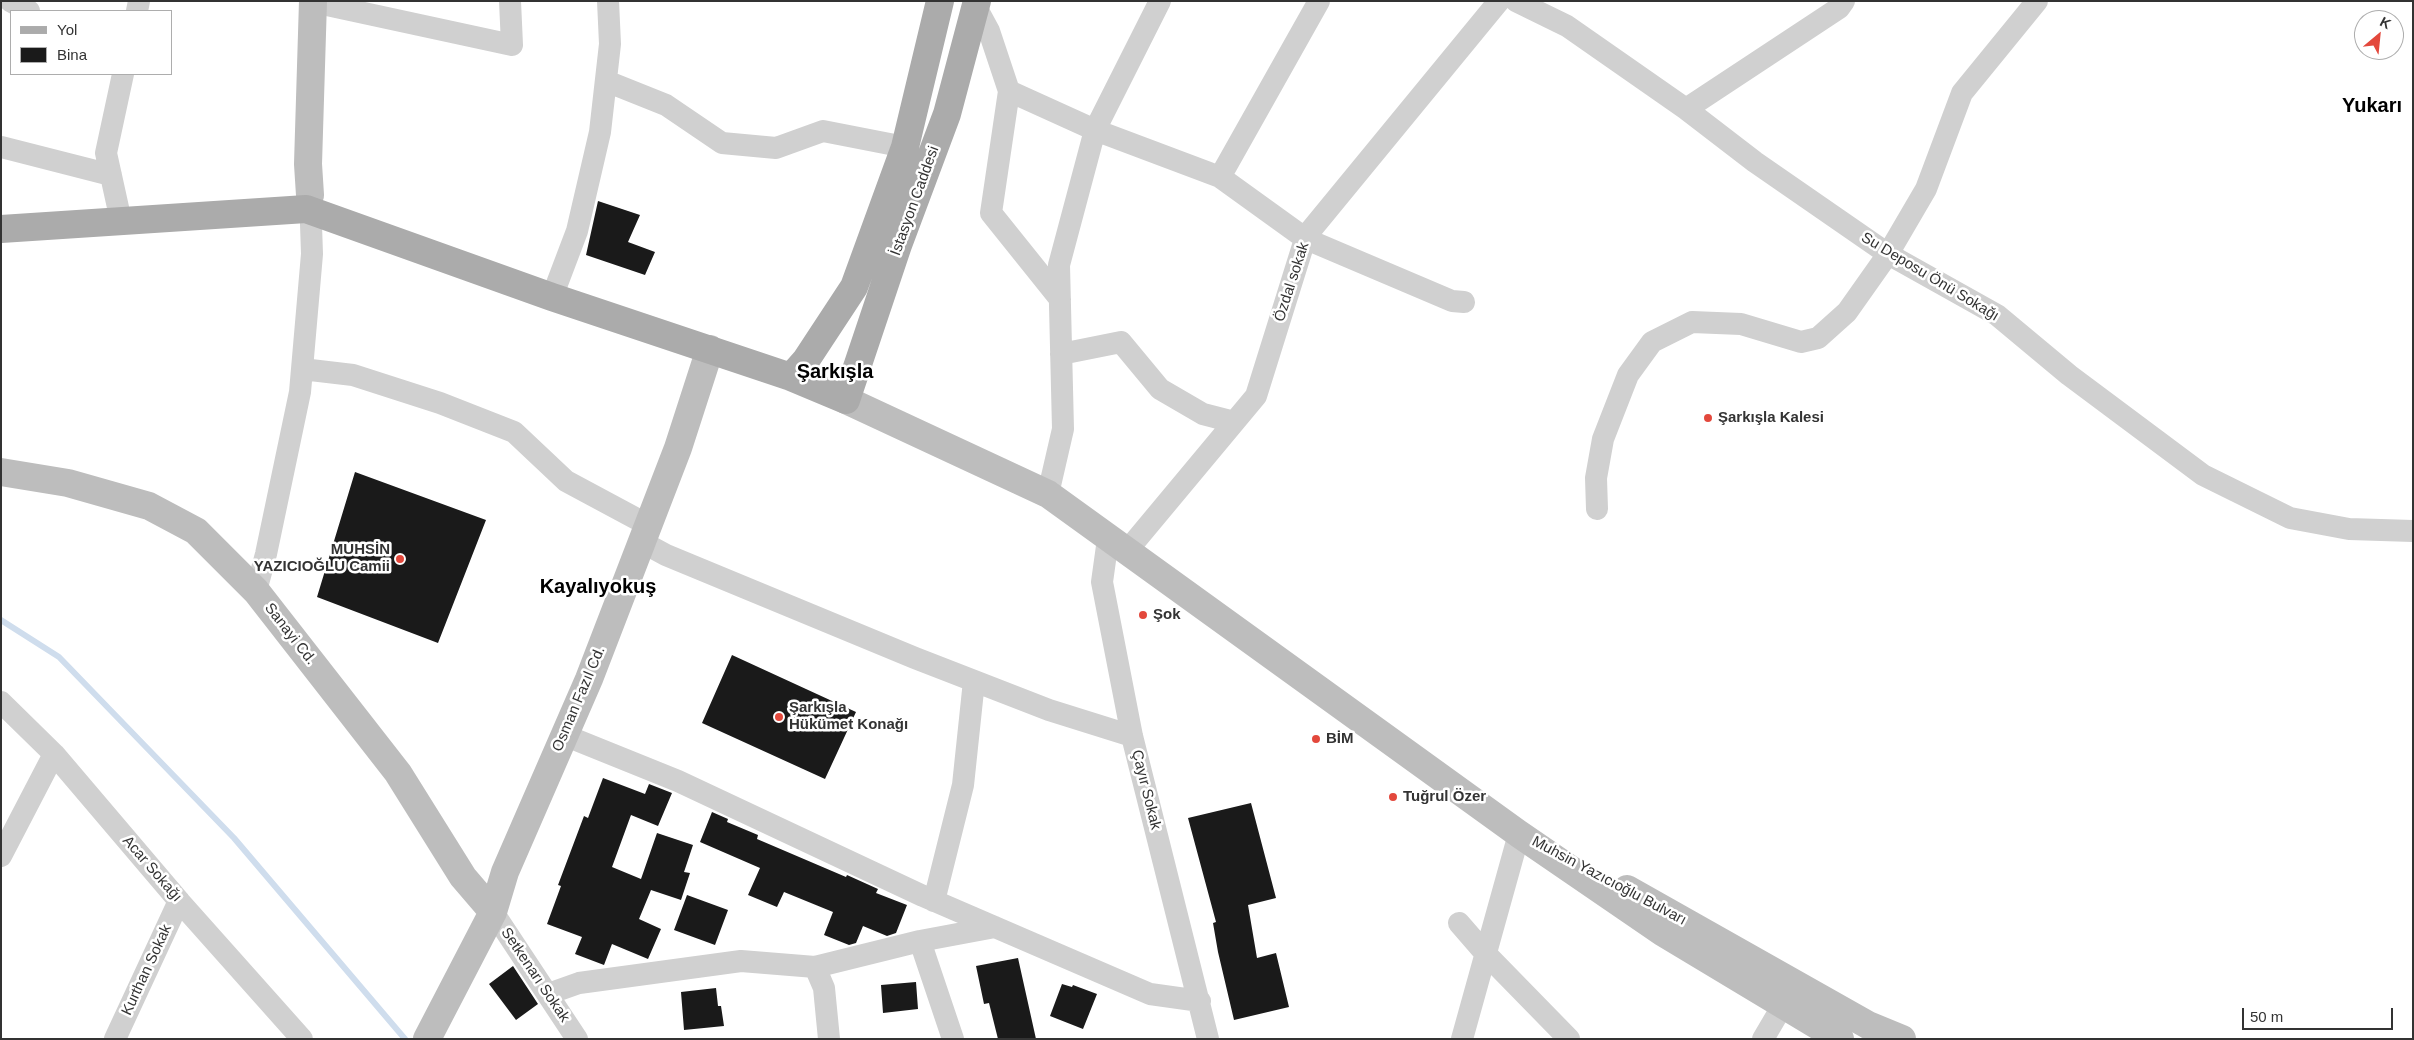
<!DOCTYPE html>
<html>
<head>
<meta charset="utf-8">
<style>
  body { margin:0 }
  #map { position:relative; width:2414px; height:1040px; overflow:hidden; background:#fff; font-family:Arial,sans-serif }
  canvas { display:block }
  .frame { position:absolute; inset:0; border:2px solid #333; pointer-events:none }
  .legend { position:absolute; left:10px; top:10px; width:162px; height:65px; box-sizing:border-box; background:#fff; border:1px solid #adadad; margin:0; padding:6px 9px; list-style:none; font-size:15px; color:#333 }
  .legend li { display:flex; align-items:center; gap:10px; height:25px }
  .legend b { width:25px; border:1px solid #adadad }
  .north { position:absolute; left:2354px; top:10px; width:50px; height:50px; box-sizing:border-box; background:#fff; border:1px solid #adadad; border-radius:50%; rotate:28deg; font-size:14px; font-weight:700; line-height:20px; text-align:center; color:#333 }
  .north::after { content:''; display:block; margin:auto; width:18px; height:22px; background:#e3483c; clip-path:polygon(50% 0,100% 100%,50% 72%,0 100%) }
  .scale { position:absolute; left:2242px; top:1008px; width:151px; height:22px; box-sizing:border-box; border:2px solid #333; border-top:0; padding-left:6px; font-size:15px; line-height:18px; white-space:nowrap; color:#333; -webkit-text-stroke:4px #fff; paint-order:stroke }
</style>
</head>
<body>
<div id="map">
<canvas width="2414" height="1040"></canvas>
<div class="frame"></div>
<ul class="legend">
<li><b style="height:6px;background:#ababab"></b>Yol</li>
<li><b style="height:14px;background:#1a1a1a"></b>Bina</li>
</ul>
<div class="north">K</div>
<div class="scale">50 m</div>
</div>
<script>
const ctx = document.querySelector('canvas').getContext('2d');
ctx.lineJoin = 'round';
function toPath(rows) {
  const path = new Path2D();
  for (const r of rows) {
    path.moveTo(r[0], r[1]);
    for (let i = 2; i < r.length; i += 2) path.lineTo(r[i], r[i + 1]);
  }
  return path;
}
function stroke(path, color, width, dash) {
  ctx.strokeStyle = color;
  ctx.lineWidth = width;
  ctx.lineCap = dash ? 'butt' : 'round';
  ctx.setLineDash(dash || []);
  ctx.stroke(path);
}
function fill(path, color) {
  ctx.fillStyle = color;
  ctx.fill(path, 'evenodd');
}
function label(font, color, halo, rows, align = 'center') {
  ctx.font = font + ' Arial,sans-serif';
  ctx.lineWidth = 5;
  ctx.setLineDash([]);
  ctx.textBaseline = 'middle';
  ctx.strokeStyle = halo;
  ctx.fillStyle = color;
  for (const [text, x, y, turn = 0] of rows) {
    ctx.save();
    ctx.translate(x, y);
    ctx.rotate((+turn || 0) * Math.PI / 180);
    ctx.textAlign = isNaN(turn) ? turn : align;
    if (halo) ctx.strokeText(text, 0, 0);
    ctx.fillText(text, 0, 0);
    ctx.restore();
  }
}
stroke(toPath([
  [1,620,59,657,234,838,405,1039]
]), '#cfdded', 6);
fill(toPath([
  [598,201,640,215,628,242,655,252,645,275,586,255],
  [355,472,486,520,438,643,317,597],
  [732,655,856,712,825,779,702,723],
  [603,778,645,794,649,784,672,793,658,826,631,815,612,867,641,879,657,833,693,845,684,872,690,873,681,900,651,890,639,919,661,929,648,959,612,944,604,965,575,954,582,937,547,924,561,886,558,885,584,816,588,818],
  [1251,803,1276,898,1248,905,1257,958,1276,953,1289,1007,1234,1020,1218,952,1213,923,1216,922,1188,818],
  [712,812,728,819,727,822,758,835,757,839,846,877,847,875,878,889,876,893,907,905,896,933,887,936,863,926,856,943,849,945,824,935,833,912,784,892,777,907,748,895,760,868,700,842],
  [687,895,728,910,715,945,674,930],
  [1018,958,1036,1039,998,1039,989,1003,984,1004,976,966],
  [513,966,538,1004,516,1020,489,984],
  [916,982,918,1009,883,1013,881,985],
  [1062,984,1072,987,1073,985,1097,994,1083,1029,1050,1016],
  [716,988,718,1006,721,1006,724,1026,684,1030,681,992]
]), '#1a1a1a');
stroke(toPath([
  [10,1,29,11],
  [1516,1,1567,26,1686,109,1755,162,1888,254,1997,315,2069,375,2203,475,2290,518,2349,529,2413,531],
  [313,2,512,45,510,1],
  [976,7,989,31,1009,91,991,213,1060,299],
  [137,11,139,1],
  [606,81,666,105,722,143,776,148,823,131,905,147],
  [1009,91,1095,130,1220,177,1319,1],
  [1686,109,1839,8,1844,1],
  [1,147,111,175],
  [1220,177,1306,239,1452,301,1464,302],
  [121,221,106,153,123,74],
  [552,297,577,231,600,132,610,44,608,1],
  [1061,354,1121,342,1160,389,1203,414,1234,422],
  [302,369,353,375,440,403,514,432,566,481,648,525],
  [1048,494,1063,429,1059,265,1095,130,1160,1],
  [1597,509,1596,478,1603,439,1628,375,1652,342,1692,322,1741,324,1801,342,1818,338,1847,312,1888,254,1926,189,1962,93,2037,1],
  [1108,539,1102,582,1132,736,1208,1039],
  [642,542,666,555,915,658,1049,710,1132,736],
  [1126,552,1256,396,1306,236,1499,1],
  [256,591,266,554,300,392,312,254,310,195],
  [1,702,54,754,179,901,302,1039],
  [564,735,678,781,923,896,1150,994,1200,1001],
  [1,856,54,754],
  [934,901,963,785,974,681],
  [493,912,577,1039],
  [1459,923,1485,953,1569,1039],
  [920,941,953,1039],
  [815,967,824,988,829,1039],
  [548,994,579,983,741,961,815,967,920,941,995,927],
  [115,1039,179,901],
  [1462,1039,1519,834],
  [1763,1039,1783,1005]
]), '#d0d0d0', 22);
stroke(toPath([
  [310,195,308,164,313,1],
  [846,400,1048,494,1519,834,1662,932,1840,1039],
  [1,472,68,483,149,506,196,531,256,591,398,773,463,877,493,912],
  [1627,889,1868,1025,1902,1039],
  [427,1039,493,912,505,872,589,679,678,448,710,349]
]), '#bdbdbd', 28);
stroke(toPath([
  [1,229,306,209,552,297,791,377,846,400,898,245,947,114,977,1],
  [791,377,806,360,854,287,905,147,940,1]
]), '#ababab', 28);
for (const [x, y, r, color] of [
  [1708,418,5,"#e3483c"],
  [400,559,5,"#e3483c"],
  [1143,615,5,"#e3483c"],
  [779,717,5,"#e3483c"],
  [1316,739,5,"#e3483c"],
  [1393,797,5,"#e3483c"]
]) {
  const dot = new Path2D();
  dot.arc(x, y, r, 0, 2 * Math.PI);
  ctx.fillStyle = color;
  ctx.fill(dot);
  stroke(dot, '#fff', 2);
}
label('15px', '#333', '#fff', [
  ["İstasyon Caddesi",915,201,-70],
  ["Su Deposu Önü Sokağı",1930,277,31],
  ["Özdal sokak",1292,282,-72],
  ["Sanayi Cd.",290,634,52],
  ["Osman Fazıl Cd.",579,699,-67],
  ["Çayır Sokak",1146,790,76],
  ["Acar Sokağı",152,869,49],
  ["Muhsin Yazıcıoğlu Bulvarı",1609,881,28],
  ["Kurthan Sokak",147,970,-65],
  ["Setkenarı Sokak",535,975,56]
]);
label('bold 15px', '#333', '#fff', [
  ["Şarkışla Kalesi",1718,418],
  ["MUHSİN",390,550,"right"],
  ["YAZICIOĞLU Camii",390,567,"right"],
  ["Şok",1153,615],
  ["Şarkışla",789,708],
  ["Hükümet Konağı",789,725],
  ["BİM",1326,739],
  ["Tuğrul Özer",1403,797]
], 'left');
label('bold 20px', '#000', '#fff', [
  ["Yukarı",2372,106],
  ["Şarkışla",835,372],
  ["Kayalıyokuş",598,587]
]);
</script>
</body>
</html>
